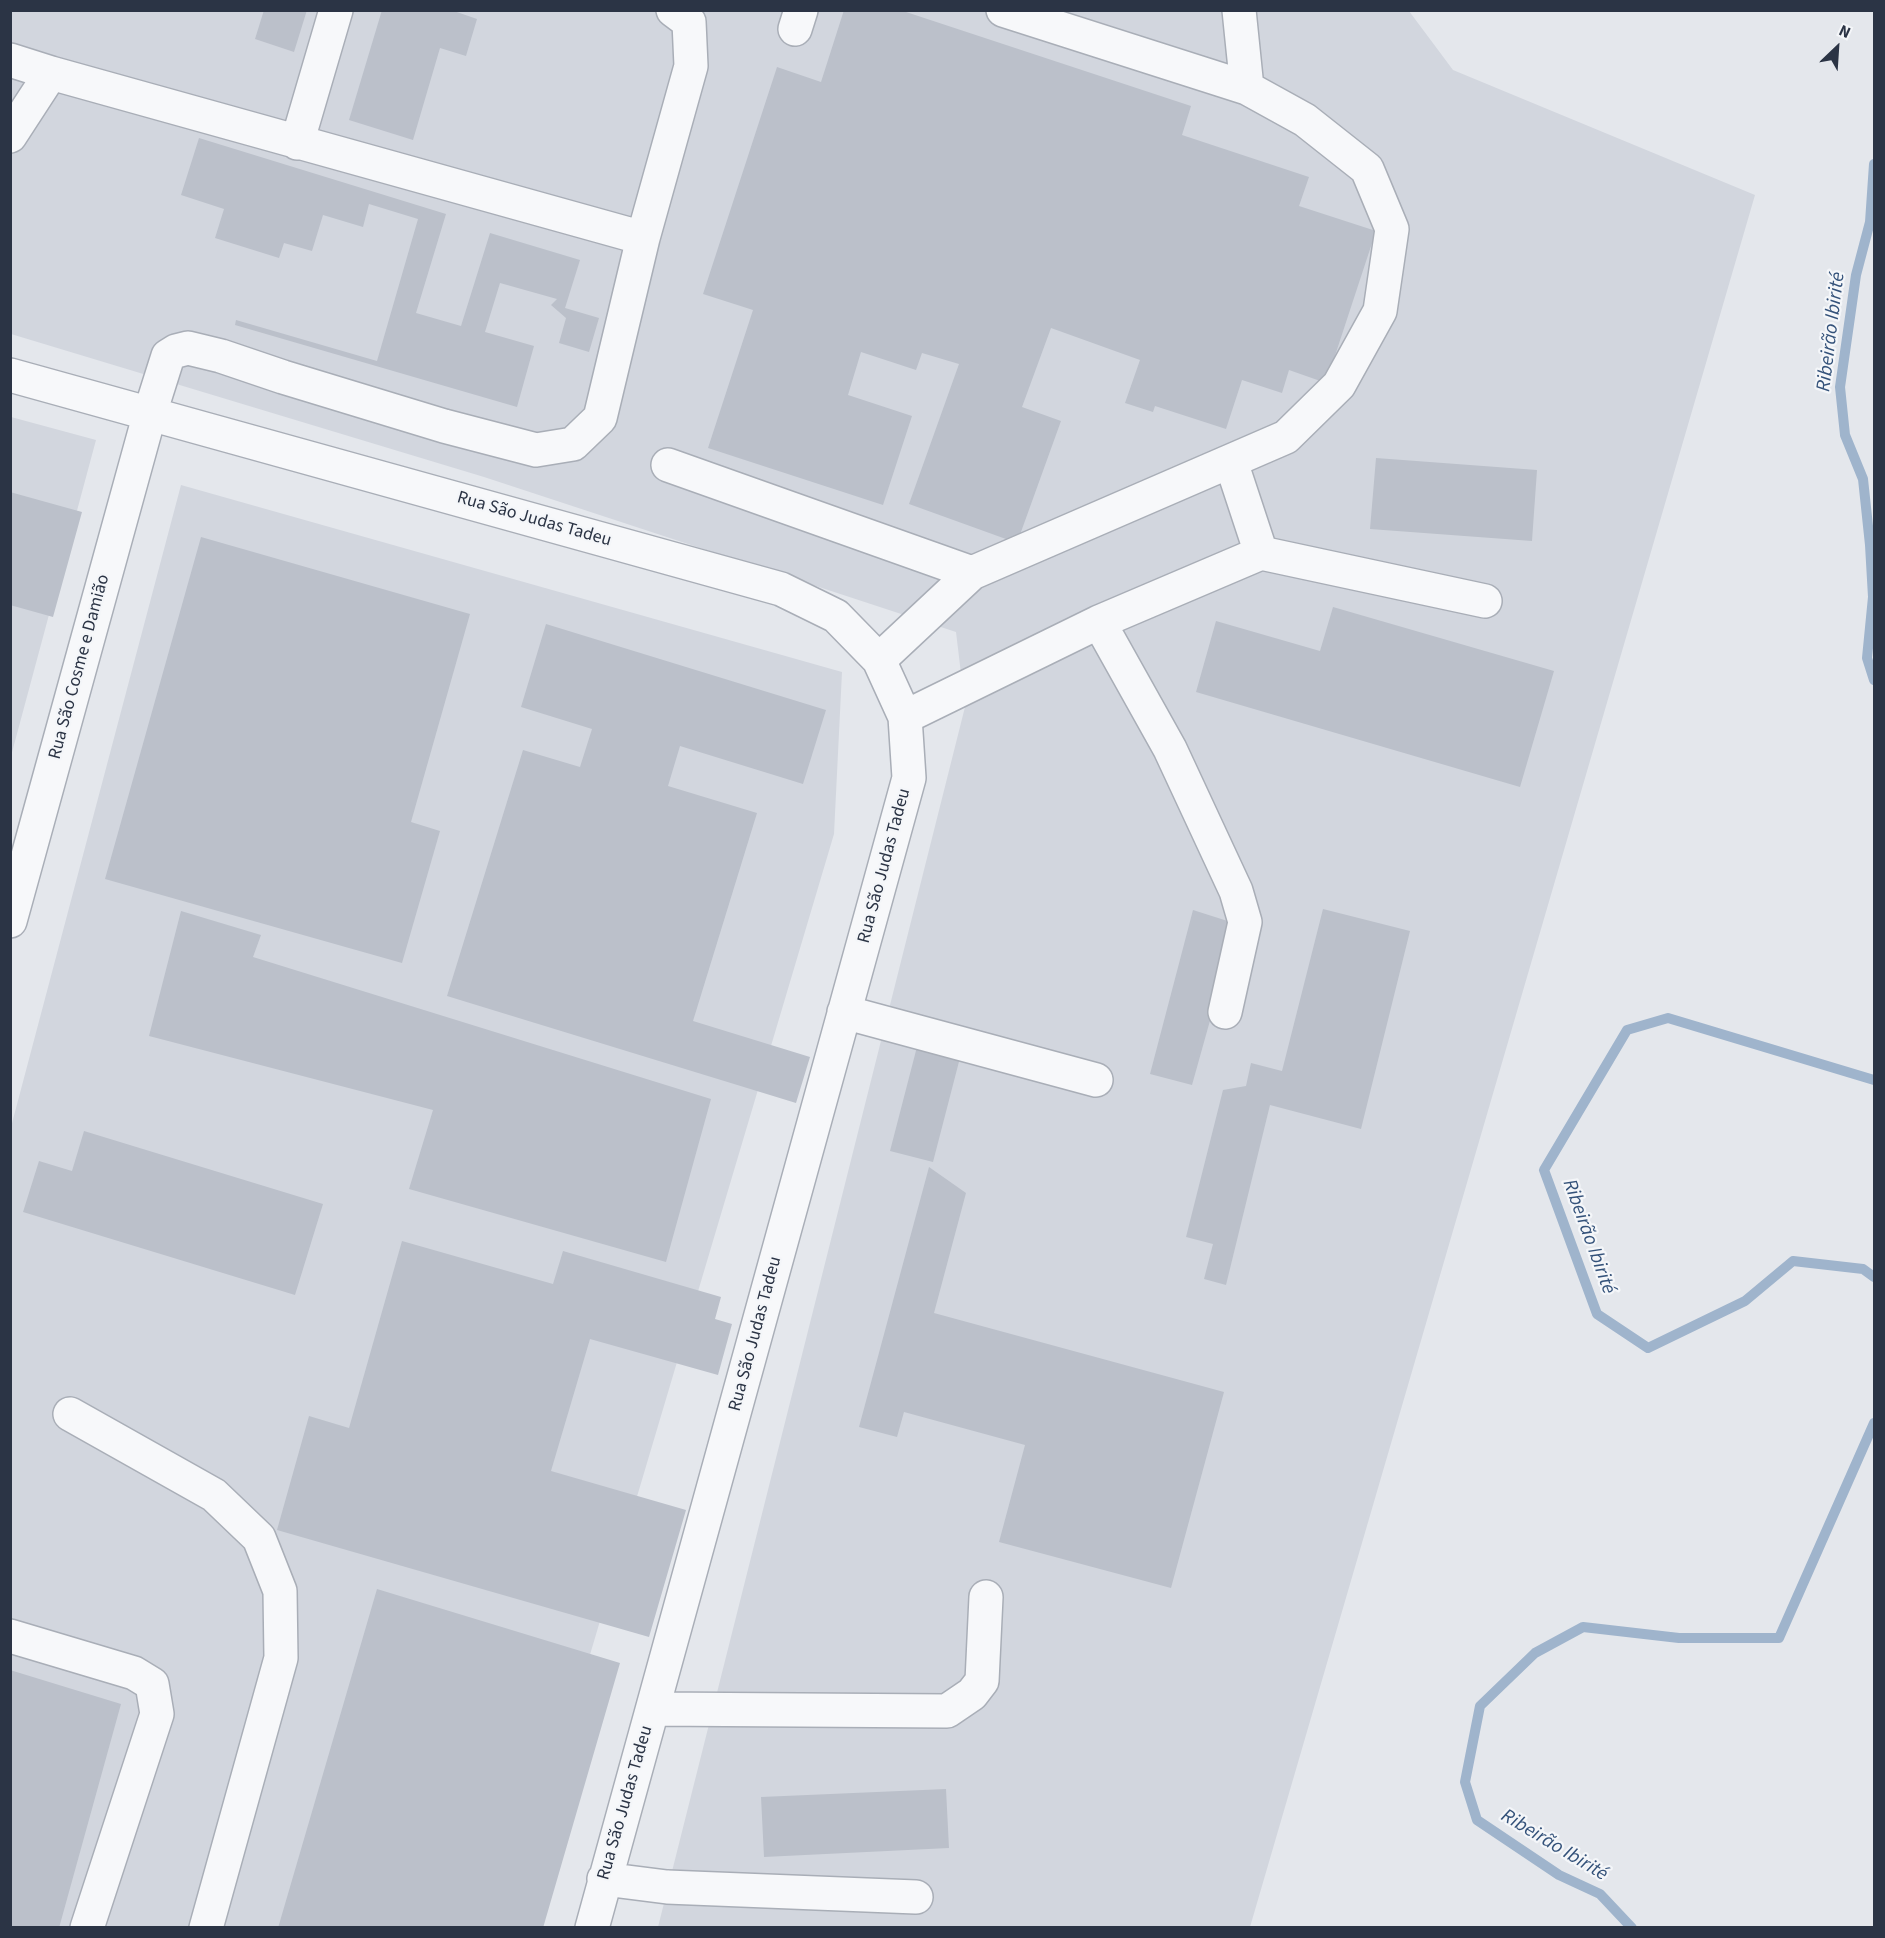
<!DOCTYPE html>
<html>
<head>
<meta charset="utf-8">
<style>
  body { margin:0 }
  #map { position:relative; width:1885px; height:1938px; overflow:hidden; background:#e4e7ec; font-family:"Source Sans 3",sans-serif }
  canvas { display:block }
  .frame { position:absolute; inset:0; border:12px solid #2b3445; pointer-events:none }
  .north { position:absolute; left:1807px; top:18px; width:60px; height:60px; -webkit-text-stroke:4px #f4f6f9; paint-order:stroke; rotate:25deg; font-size:16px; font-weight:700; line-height:24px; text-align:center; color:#2b3445 }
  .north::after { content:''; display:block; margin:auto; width:21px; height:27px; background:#2b3445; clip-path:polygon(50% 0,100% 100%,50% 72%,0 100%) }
</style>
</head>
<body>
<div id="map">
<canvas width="1885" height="1938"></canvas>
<div class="frame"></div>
<div class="north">N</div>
</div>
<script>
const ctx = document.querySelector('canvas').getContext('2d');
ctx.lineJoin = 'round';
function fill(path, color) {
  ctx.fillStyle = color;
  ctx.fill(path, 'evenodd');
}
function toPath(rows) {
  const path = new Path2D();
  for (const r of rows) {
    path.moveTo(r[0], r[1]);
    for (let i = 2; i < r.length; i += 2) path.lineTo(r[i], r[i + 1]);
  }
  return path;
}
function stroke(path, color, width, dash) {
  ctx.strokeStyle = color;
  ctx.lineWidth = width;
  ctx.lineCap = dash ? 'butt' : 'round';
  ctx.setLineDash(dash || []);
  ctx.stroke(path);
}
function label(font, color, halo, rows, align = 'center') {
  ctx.font = font + ' "Source Sans 3",sans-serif';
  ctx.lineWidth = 4.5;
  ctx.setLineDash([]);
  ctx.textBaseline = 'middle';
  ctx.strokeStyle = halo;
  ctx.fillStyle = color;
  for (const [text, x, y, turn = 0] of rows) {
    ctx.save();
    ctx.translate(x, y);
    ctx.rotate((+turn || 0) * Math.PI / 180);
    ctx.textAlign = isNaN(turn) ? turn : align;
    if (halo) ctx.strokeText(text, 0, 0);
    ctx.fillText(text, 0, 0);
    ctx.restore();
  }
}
fill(toPath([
  [10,11,1409,11,1453,70,1755,195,1250,1927,658,1927,965,707,956,632,484,477,11,334],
  [11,417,96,440,11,756],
  [181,485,842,672,834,834,509,1927,11,1928,11,1127]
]), '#d2d6de');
stroke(toPath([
  [1874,164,1870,222,1856,275,1840,387,1845,435,1863,479,1870,545,1873,597,1867,658,1874,680],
  [1874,1080,1668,1018,1627,1030,1544,1170,1597,1314,1648,1348,1745,1301,1793,1261,1863,1269,1874,1277],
  [1632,1928,1600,1894,1559,1875,1477,1820,1465,1782,1480,1706,1535,1653,1583,1627,1679,1638,1779,1638,1874,1423]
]), '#9fb4cc', 10);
fill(toPath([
  [264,10,307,10,294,52,255,39],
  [382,10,451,10,477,19,466,56,440,48,413,140,349,120],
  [844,10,900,10,1191,106,1182,135,1309,177,1299,206,1376,231,1326,383,1289,370,1282,393,1242,380,1226,429,1155,406,1153,412,1125,403,1140,360,1051,328,1022,407,1061,421,1017,543,909,504,959,364,922,353,916,370,861,352,848,395,912,416,883,505,708,448,753,310,703,294,777,67,821,82],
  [199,138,446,214,416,313,461,326,490,233,580,260,565,308,599,318,589,352,559,343,566,318,551,305,557,299,500,283,485,332,534,346,517,407,235,325,236,320,377,361,418,219,369,204,363,227,323,215,312,251,284,243,279,258,215,238,224,209,181,195],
  [1376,458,1537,470,1532,541,1370,529],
  [10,492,82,512,53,617,10,605],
  [201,537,470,614,411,822,440,831,402,963,105,879],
  [1333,607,1554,671,1520,787,1196,692,1216,621,1320,651],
  [546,624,826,710,803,784,680,746,668,786,757,813,693,1021,810,1057,796,1103,447,996,523,750,580,767,592,729,521,707],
  [1323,909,1410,931,1361,1129,1270,1105,1226,1285,1204,1279,1213,1244,1186,1237,1223,1090,1246,1086,1251,1063,1282,1071],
  [1193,910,1237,924,1192,1085,1150,1074],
  [181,911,261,935,253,957,711,1099,666,1262,409,1189,433,1110,149,1036],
  [919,1039,962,1050,933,1162,890,1151],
  [84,1131,323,1204,295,1295,23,1212,39,1161,72,1171],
  [929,1167,966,1193,934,1313,1224,1392,1171,1588,999,1542,1025,1445,904,1412,897,1437,859,1427],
  [402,1241,553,1284,563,1251,721,1297,715,1319,732,1324,718,1375,590,1339,551,1471,686,1510,649,1637,277,1530,309,1416,349,1428],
  [377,1589,620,1663,543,1928,278,1928],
  [10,1670,121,1704,59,1928,10,1928],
  [946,1789,949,1848,764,1857,761,1797]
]), '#bbc0ca');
const minor = toPath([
  [1239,10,1247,88],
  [795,29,801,10],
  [10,60,51,73],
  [10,136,51,73,643,238,600,418,573,444,536,450,444,426,283,377,221,356,188,348,176,351,168,356,150,413,10,921],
  [297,143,336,10],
  [643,238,691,66,689,22,673,10],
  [10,375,781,589,836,616,879,660,905,717,909,778,592,1928],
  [668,465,972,573],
  [1261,553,1485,601],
  [1099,622,1170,749,1236,891,1245,922,1225,1012],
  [879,660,972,573,1286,437,1339,385,1380,311,1392,229,1367,169,1305,120,1247,88,1003,10],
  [905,717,1099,622,1261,553,1231,462],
  [844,1012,1096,1080],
  [70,1414,214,1495,259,1538,280,1591,281,1658,206,1928],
  [10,1636,134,1673,152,1684,157,1714,87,1928],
  [653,1709,947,1711,972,1694,982,1681,986,1597],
  [604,1879,667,1887,916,1897]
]);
stroke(minor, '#a9aeb7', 36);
stroke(minor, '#f7f8fa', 33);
label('18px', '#2b3445', '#f4f6f9', [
  ["Rua São Judas Tadeu",534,520,16],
  ["Rua São Cosme e Damião",80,667,-75],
  ["Rua São Judas Tadeu",885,866,-75],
  ["Rua São Judas Tadeu",756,1334,-75],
  ["Rua São Judas Tadeu",626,1803,-74]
]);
label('italic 20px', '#34527a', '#f4f6f9', [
  ["Ribeirão Ibirité",1832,332,-83],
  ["Ribeirão Ibirité",1588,1237,70],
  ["Ribeirão Ibirité",1554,1846,31]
]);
</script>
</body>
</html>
